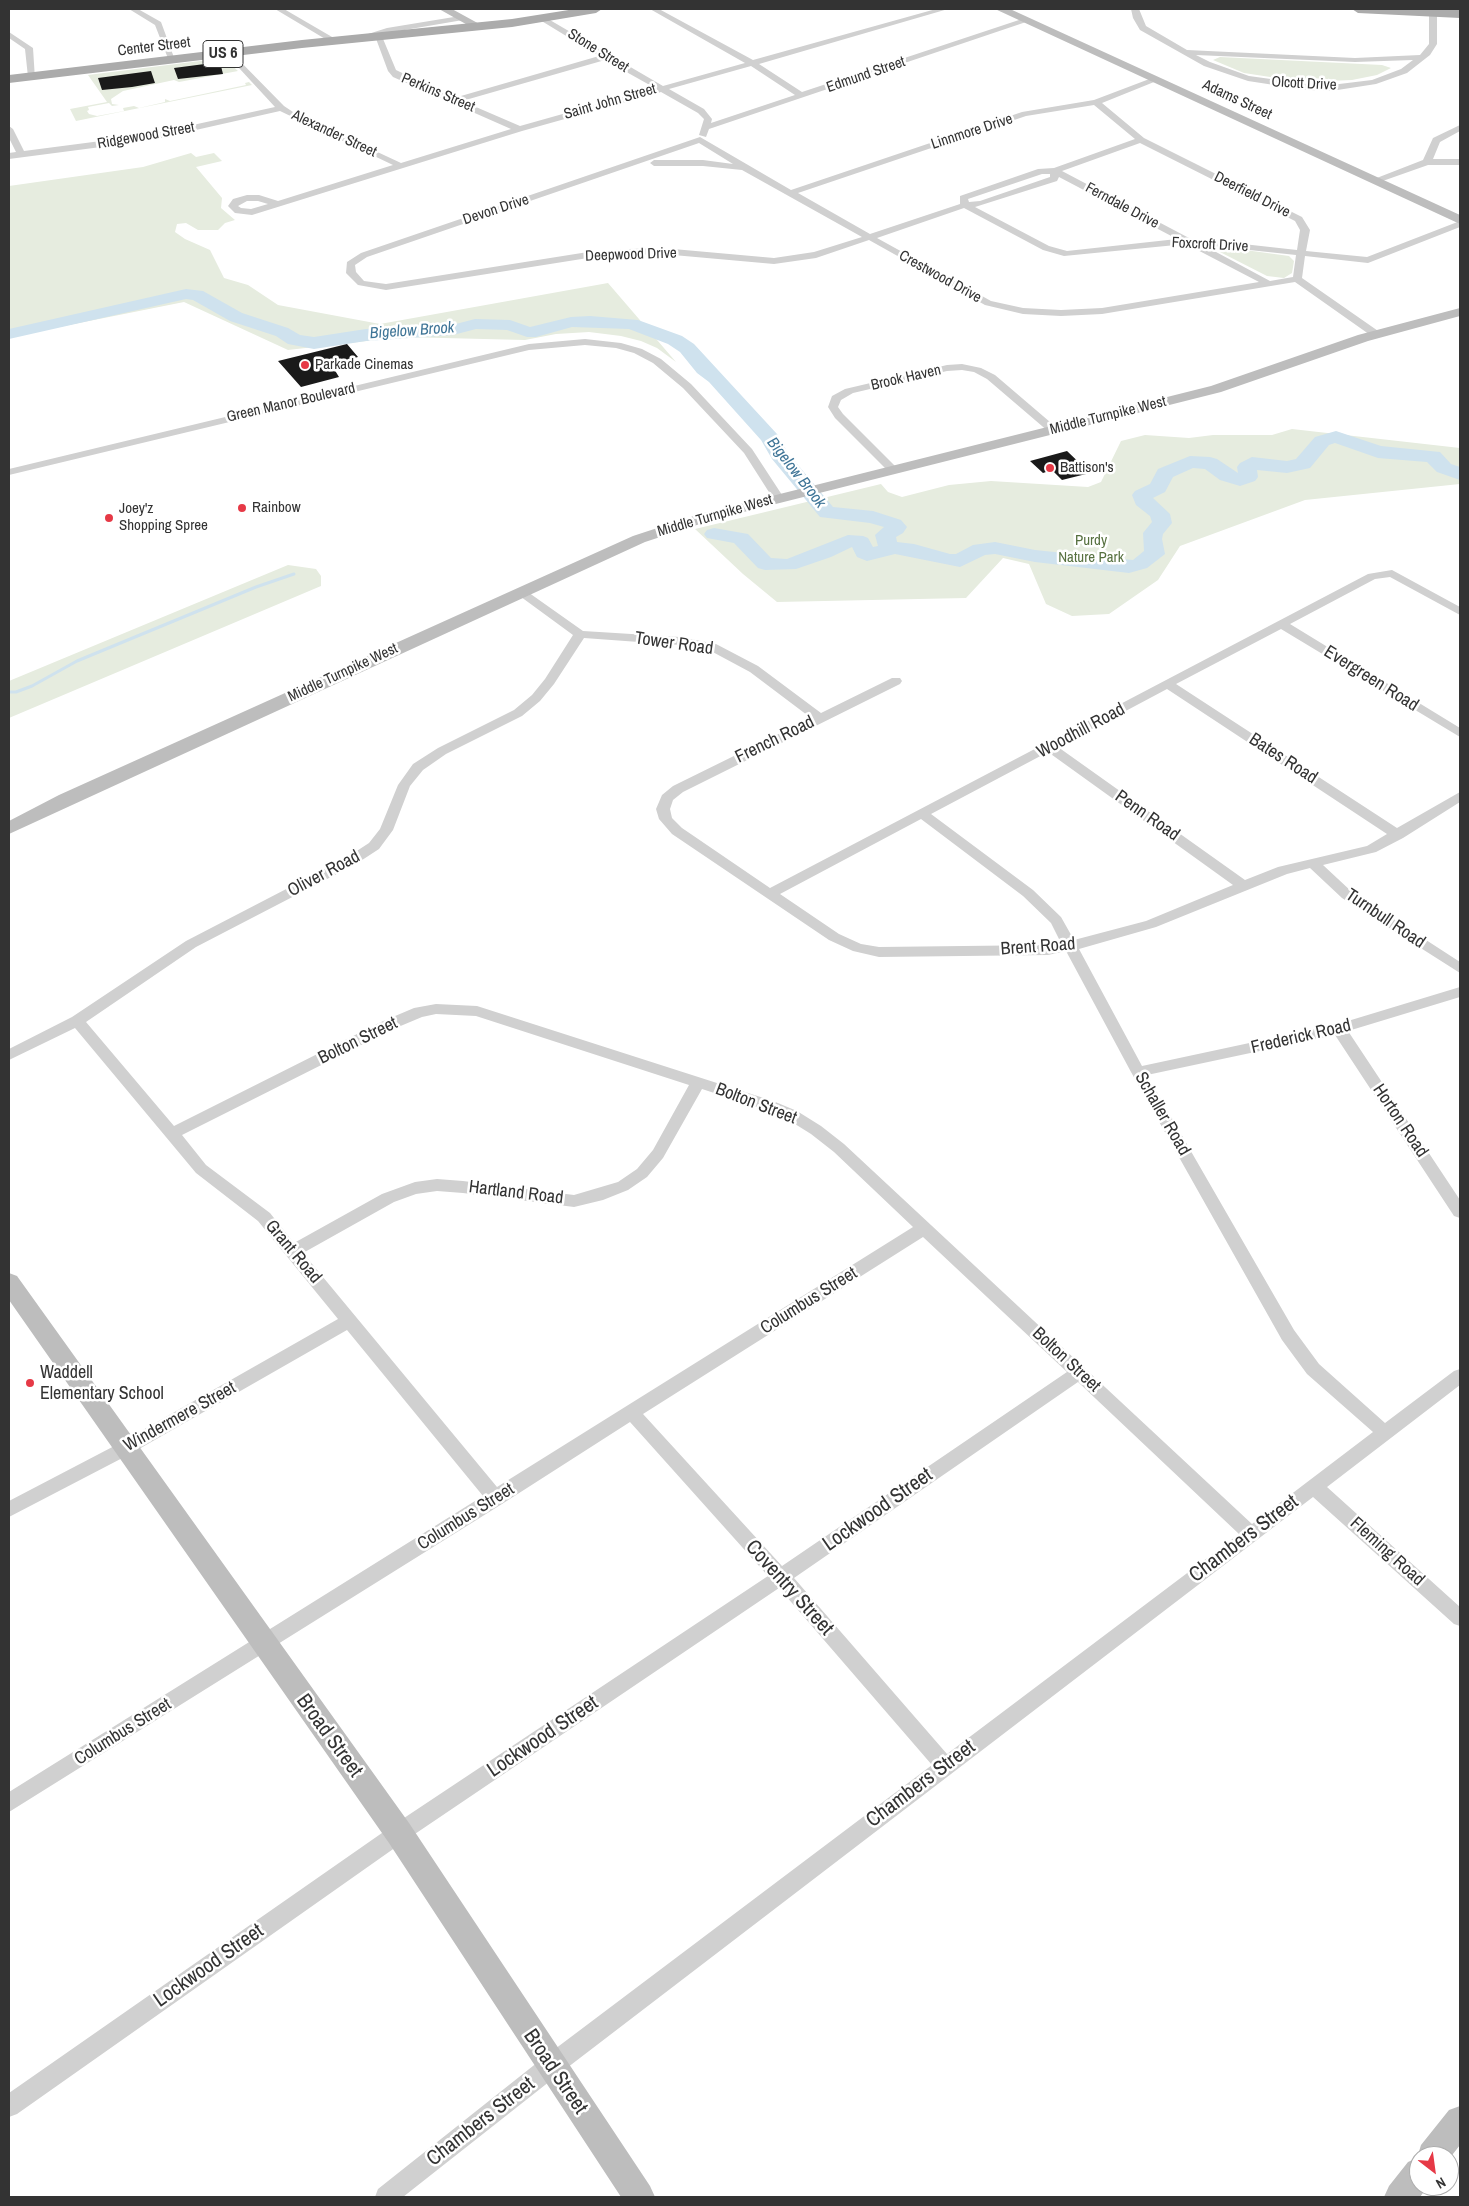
<!DOCTYPE html>
<html>
<head>
<meta charset="utf-8">
<style>
  body { margin:0 }
  #map { position:relative; width:1469px; height:2206px; overflow:hidden; background:#fff; font-family:"Archivo Narrow",sans-serif }
  canvas { display:block }
  .frame { position:absolute; inset:0; border:10px solid #333; pointer-events:none }
  .north { position:absolute; left:1409px; top:2146px; width:50px; height:50px; box-sizing:border-box; background:#fff; border:1px solid #adadad; border-radius:50%; rotate:150deg; font-size:14px; font-weight:700; line-height:20px; text-align:center; color:#333 }
  .north::after { content:''; display:block; margin:auto; width:18px; height:22px; background:#e63946; clip-path:polygon(50% 0,100% 100%,50% 72%,0 100%) }
</style>
</head>
<body>
<div id="map">
<canvas width="1469" height="2206"></canvas>
<div class="frame"></div>
<div class="north">N</div>
</div>
<script>
const ctx = document.querySelector('canvas').getContext('2d');
ctx.lineJoin = 'round';
function fill(path, color) {
  ctx.fillStyle = color;
  ctx.fill(path, 'evenodd');
}
function toPath(rows) {
  const path = new Path2D();
  for (const r of rows) {
    path.moveTo(r[0], r[1]);
    for (let i = 2; i < r.length; i += 2) path.lineTo(r[i], r[i + 1]);
  }
  return path;
}
function stroke(path, color, width, dash) {
  ctx.strokeStyle = color;
  ctx.lineWidth = width;
  ctx.lineCap = dash ? 'butt' : 'round';
  ctx.setLineDash(dash || []);
  ctx.stroke(path);
}
function label(font, color, halo, rows, align = 'center') {
  ctx.font = font + ' "Archivo Narrow",sans-serif';
  ctx.lineWidth = 5;
  ctx.setLineDash([]);
  ctx.textBaseline = 'middle';
  ctx.strokeStyle = halo;
  ctx.fillStyle = color;
  for (const [text, x, y, turn = 0] of rows) {
    ctx.save();
    ctx.translate(x, y);
    ctx.rotate((+turn || 0) * Math.PI / 180);
    ctx.textAlign = isNaN(turn) ? turn : align;
    if (halo) ctx.strokeText(text, 0, 0);
    ctx.fillText(text, 0, 0);
    ctx.restore();
  }
}
fill(toPath([
  [1220,57,1382,65,1391,68,1377,75,1352,80,1303,82,1244,73,1213,60],
  [224,58,238,71,179,82,174,80,123,91,111,99,112,104,119,105,112,106,109,103,88,107,89,110,87,111,89,114,97,116,124,111,123,108,134,106,139,108,165,102,165,99,170,101,246,85,245,83,249,82,252,85,76,121,70,109,107,102,88,75],
  [191,153,196,157,214,153,222,161,196,167,222,198,221,208,235,220,225,223,218,230,198,230,186,223,177,224,175,232,185,239,210,250,224,278,248,285,278,305,380,324,608,283,676,362,657,348,641,341,621,336,589,332,556,334,525,340,402,337,288,350,184,302,9,337,9,186,143,167],
  [1223,247,1289,256,1294,261,1292,273,1284,278,1267,276,1218,251],
  [1292,429,1460,448,1460,484,1305,500,1180,546,1158,580,1109,614,1072,616,1046,604,1029,564,1003,558,966,598,777,602,743,574,695,529,881,484,888,492,902,497,949,485,991,481,1088,487,1101,482,1121,441,1145,435,1189,438,1213,435,1272,435],
  [288,565,316,569,321,576,321,586,9,718,9,681]
]), '#e6ecdf');
stroke(toPath([
  [9,692,16,692,32,686,77,661,256,587,294,574]
]), '#cfe2ee', 3);
fill(toPath([
  [186,289,203,291,242,313,288,328,300,335,314,337,366,329,452,325,475,319,510,320,530,327,571,317,590,316,638,320,682,336,694,344,777,434,788,453,833,507,873,511,901,520,907,527,903,533,896,537,897,542,914,544,950,554,956,554,973,545,995,542,1035,550,1133,560,1144,551,1143,533,1152,522,1150,516,1136,505,1132,495,1135,491,1150,484,1158,469,1190,456,1210,457,1217,459,1238,473,1237,467,1240,463,1252,457,1287,461,1296,459,1315,437,1336,431,1381,446,1440,452,1451,464,1460,467,1460,480,1437,472,1427,462,1378,458,1335,443,1329,445,1310,468,1287,473,1257,470,1258,477,1255,481,1240,486,1220,480,1205,469,1193,468,1173,477,1165,492,1153,498,1170,514,1172,523,1163,534,1162,539,1165,554,1147,568,1129,573,1035,562,995,554,985,555,960,567,895,554,867,561,857,557,852,547,831,557,796,569,765,570,758,568,734,543,707,538,704,534,707,530,714,528,748,534,771,558,787,559,848,535,863,536,868,538,873,547,878,546,875,535,884,527,870,523,820,517,772,459,761,440,709,382,697,373,680,352,668,344,629,329,572,327,536,337,527,337,507,330,476,329,453,335,366,341,314,349,288,344,276,336,230,321,193,300,186,299,9,339,9,329,186,289]
]), '#cfe2ee');
fill(toPath([
  [220,62,223,74,178,79,174,68],
  [151,71,155,83,132,87,102,90,98,78],
  [347,344,358,357,331,364,339,377,301,387,278,361],
  [1067,451,1090,473,1062,480,1052,470,1043,473,1030,461]
]), '#1a1a1a');
fill(toPath([
  [129,9,138,9,161,22,176,63,169,61,155,25,129,9],
  [275,9,284,9,339,41,332,43,275,9],
  [650,9,659,9,753,60,936,9,948,9,759,64,802,92,1022,19,1029,21,709,129,706,137,699,135,704,119,698,113,661,92,522,131,252,215,235,213,228,206,233,199,247,195,259,195,278,201,393,165,280,111,147,141,9,159,9,153,16,152,9,138,9,126,13,129,24,151,147,135,275,107,227,55,227,51,230,51,284,106,296,114,401,163,511,129,393,77,388,71,375,36,369,37,365,35,387,28,460,16,464,18,463,20,381,34,396,70,454,98,599,56,540,20,539,18,543,16,663,86,745,63,650,9],
  [605,60,655,88,520,126,462,101,605,60],
  [751,66,795,95,711,123,712,119,704,109,669,89,751,66],
  [247,201,258,201,268,204,251,209,241,208,238,206,247,201],
  [1131,9,1139,9,1146,26,1187,50,1355,58,1420,55,1429,44,1429,12,1433,10,1437,12,1437,44,1430,55,1407,73,1376,84,1331,91,1307,90,1248,81,1204,66,1140,30,1133,18,1131,9],
  [1196,55,1355,62,1413,60,1401,69,1372,80,1331,85,1307,84,1249,76,1210,62,1196,55],
  [9,32,33,48,35,79,28,77,25,49,9,38,9,32],
  [1152,78,1159,80,1102,103,1144,138,1302,217,1310,230,1306,251,1367,257,1460,221,1460,227,1368,263,1305,256,1302,278,1381,333,1381,337,1373,337,1295,282,1102,314,1061,316,1023,314,985,305,869,240,816,258,774,264,662,254,629,255,588,258,386,290,358,285,346,273,347,262,361,253,700,137,791,190,1022,112,1094,100,1152,78],
  [1094,105,1135,139,1054,168,1038,169,960,196,960,204,870,234,798,193,1026,116,1094,105],
  [699,143,733,164,703,160,654,160,650,163,654,166,703,166,742,170,862,237,814,252,774,258,662,248,629,249,588,252,386,284,364,281,356,272,355,265,367,257,699,143],
  [1140,143,1295,221,1300,230,1297,250,1189,238,1062,171,1140,143],
  [1042,174,1050,174,1050,177,980,201,969,202,968,199,1042,174],
  [1059,177,1177,239,1067,251,1049,246,975,207,1057,181,1059,177],
  [964,208,1043,250,1064,256,1186,244,1259,282,1102,308,1061,310,1023,308,991,301,877,238,964,208],
  [1203,245,1296,255,1293,277,1270,281,1203,245],
  [1460,125,1460,131,1440,142,1433,159,1460,159,1460,165,1428,165,1377,183,1369,181,1423,160,1433,138,1460,125],
  [585,339,621,343,642,349,661,359,691,384,752,449,784,498,782,500,774,500,744,453,683,388,653,363,634,353,616,348,585,345,529,350,9,475,9,469,529,344,585,339],
  [962,364,981,368,995,375,1057,428,1057,432,1049,432,987,379,974,372,962,370,947,371,853,393,841,400,838,407,843,414,897,468,898,470,893,473,889,472,835,418,828,407,832,396,845,389,947,365,962,364],
  [1392,570,1460,607,1460,615,1390,577,1375,579,1290,624,1460,728,1460,737,1281,629,1176,684,1397,828,1460,792,1460,802,1403,838,1376,852,1323,865,1352,892,1460,962,1460,973,1342,898,1310,868,1287,874,1156,927,1079,949,1142,1066,1338,1024,1460,987,1460,997,1348,1031,1460,1200,1460,1218,1454,1216,1335,1035,1147,1075,1294,1330,1319,1364,1385,1423,1454,1371,1460,1369,1460,1385,1327,1487,1460,1607,1460,1626,1454,1624,1313,1497,559,2074,403,2197,375,2197,378,2189,543,2058,932,1765,779,1588,406,1840,17,2114,9,2117,9,2093,392,1826,768,1576,630,1422,502,1504,9,1812,9,1792,483,1496,347,1330,132,1453,9,1517,9,1501,120,1443,338,1319,258,1221,196,1173,75,1028,9,1060,9,1049,72,1017,186,941,346,858,369,843,380,829,398,785,413,764,438,748,514,710,532,695,545,679,573,635,517,594,517,590,525,590,583,631,680,637,716,644,758,666,821,713,892,678,900,678,902,681,900,684,683,792,673,800,670,809,672,818,682,828,770,888,1368,574,1392,570],
  [584,638,680,645,709,650,750,672,811,718,673,786,662,795,656,809,659,819,672,834,829,940,853,951,879,957,1048,955,1066,951,1131,1072,1282,1340,1307,1374,1373,1432,1252,1524,844,1144,821,1126,797,1111,773,1101,477,1006,436,1004,414,1008,381,1022,174,1126,86,1022,196,947,356,864,379,849,393,830,410,786,423,770,446,754,522,716,540,701,554,684,584,638],
  [1167,689,1387,834,1367,846,1278,867,1245,880,1058,747,1167,689],
  [1048,752,1233,885,1146,921,1074,940,1061,917,1033,890,931,814,1048,752],
  [921,819,1023,896,1051,923,1061,943,1048,945,879,947,861,944,839,934,780,894,921,819],
  [436,1014,476,1016,689,1085,653,1150,637,1169,618,1182,574,1195,463,1181,437,1179,415,1182,382,1194,294,1243,270,1213,206,1165,182,1135,391,1030,422,1017,436,1014],
  [702,1089,763,1109,787,1119,811,1134,834,1152,913,1227,497,1487,303,1253,394,1202,416,1194,437,1191,463,1193,574,1207,603,1200,628,1190,647,1177,663,1158,702,1089],
  [923,1237,1067,1372,782,1566,643,1414,923,1237],
  [1078,1382,1239,1534,947,1754,794,1578,1078,1382]
]), '#d0d0d0');
fill(toPath([
  [439,9,452,9,483,26,477,29,473,28,439,9],
  [995,9,1010,9,1460,215,1460,224,995,9],
  [1460,308,1460,316,1368,341,1221,392,712,520,645,542,9,834,9,821,59,795,633,536,700,514,1211,386,1358,335,1460,308],
  [9,1273,17,1276,409,1823,650,2186,655,2197,621,2197,389,1843,9,1300,9,1273],
  [1460,2106,1460,2145,1449,2159,1449,2156,1419,2156,1419,2186,1428,2186,1420,2197,1384,2197,1389,2186,1408,2162,1417,2158,1421,2145,1449,2110,1460,2106]
]), '#bdbdbd');
fill(toPath([
  [575,9,602,9,596,13,512,27,302,48,9,83,9,75,302,40,512,19,575,9],
  [1352,9,1460,10,1460,18,1358,13,1352,9]
]), '#ababab');
for (const [x, y, r, color] of [
  [305,365,5,"#e63946"],
  [1050,468,5,"#e63946"],
  [242,508,5,"#e63946"],
  [109,518,5,"#e63946"],
  [30,1383,5,"#e63946"]
]) {
  const dot = new Path2D();
  dot.arc(x, y, r, 0, 2 * Math.PI);
  ctx.fillStyle = color;
  ctx.fill(dot);
  stroke(dot, '#fff', 2);
}
label('15px', '#333', '#fff', [
  ["Center Street",154,47,-7],
  ["Stone Street",598,51,32],
  ["Edmund Street",866,75,-19],
  ["Olcott Drive",1304,84,3],
  ["Perkins Street",438,93,23],
  ["Adams Street",1237,100,25],
  ["Saint John Street",610,102,-16],
  ["Linnmore Drive",972,132,-18],
  ["Alexander Street",334,134,25],
  ["Ridgewood Street",146,136,-10],
  ["Deerfield Drive",1252,195,27],
  ["Ferndale Drive",1122,206,28],
  ["Devon Drive",496,210,-18],
  ["Foxcroft Drive",1210,245,3],
  ["Deepwood Drive",631,255,-2],
  ["Crestwood Drive",940,277,29],
  ["Brook Haven",906,378,-13],
  ["Green Manor Boulevard",291,403,-13],
  ["Middle Turnpike West",1108,416,-14],
  ["Middle Turnpike West",715,516,-16],
  ["Middle Turnpike West",343,673,-25]
]);
label('15px', '#333', '#fff', [
  ["Parkade Cinemas",315,365],
  ["Battison's",1060,468],
  ["Rainbow",252,508],
  ["Joey'z",119,509],
  ["Shopping Spree",119,526]
], 'left');
label('15px', '#56703f', '#fff', [
  ["Purdy",1091,541],
  ["Nature Park",1091,558]
]);
for (const [x, y, w] of [
  [223,54,40]
]) {
  const box = new Path2D();
  box.roundRect(x - w / 2, y - 13.5, w, 27, 4);
  ctx.fillStyle = '#fff';
  ctx.fill(box);
  stroke(box, '#333', 1);
}
label('bold 16px', '#333', null, [
  ["US 6",223,54]
]);
label('italic 16px', '#3f7597', '#fff', [
  ["Bigelow Brook",412,331,-4],
  ["Bigelow Brook",796,473,52]
]);
label('18px', '#333', '#fff', [
  ["Tower Road",674,644,8],
  ["Evergreen Road",1371,679,32],
  ["Woodhill Road",1081,731,-28],
  ["French Road",775,740,-26],
  ["Bates Road",1283,759,33],
  ["Penn Road",1147,816,35],
  ["Oliver Road",324,874,-28],
  ["Turnbull Road",1385,919,34],
  ["Brent Road",1038,947,-4],
  ["Frederick Road",1301,1037,-13],
  ["Bolton Street",358,1041,-26],
  ["Bolton Street",756,1104,21],
  ["Schaller Road",1162,1114,60],
  ["Horton Road",1400,1121,56],
  ["Hartland Road",516,1193,7],
  ["Grant Road",293,1252,50],
  ["Columbus Street",809,1301,-32],
  ["Bolton Street",1066,1360,43],
  ["Windermere Street",180,1417,-29],
  ["Columbus Street",466,1517,-32],
  ["Fleming Road",1387,1552,42],
  ["Columbus Street",123,1732,-32]
]);
label('18px', '#333', '#fff', [
  ["Waddell",40,1373],
  ["Elementary School",40,1394]
], 'left');
label('21px', '#333', '#fff', [
  ["Lockwood Street",878,1510,-35],
  ["Chambers Street",1244,1539,-37],
  ["Coventry Street",789,1588,48],
  ["Broad Street",329,1736,54],
  ["Lockwood Street",543,1737,-34],
  ["Chambers Street",921,1784,-37],
  ["Lockwood Street",209,1966,-35],
  ["Broad Street",555,2072,56],
  ["Chambers Street",481,2122,-38]
]);
</script>
</body>
</html>
